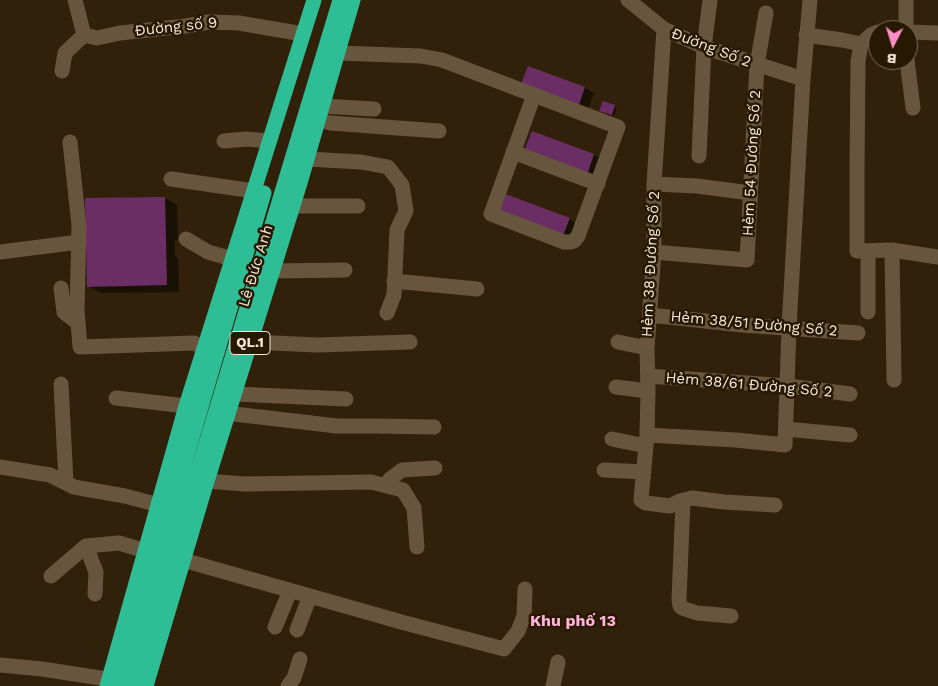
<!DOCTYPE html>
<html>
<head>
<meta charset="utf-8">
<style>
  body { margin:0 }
  #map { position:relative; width:938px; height:686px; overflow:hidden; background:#32210a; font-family:"Work Sans",sans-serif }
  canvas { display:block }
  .north { position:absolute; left:868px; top:20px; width:50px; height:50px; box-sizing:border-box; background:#271802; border:1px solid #796c59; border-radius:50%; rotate:185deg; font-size:14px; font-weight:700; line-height:20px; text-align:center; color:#f4e9db }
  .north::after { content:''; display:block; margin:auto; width:18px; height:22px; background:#fa8fc6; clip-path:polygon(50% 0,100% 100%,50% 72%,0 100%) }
</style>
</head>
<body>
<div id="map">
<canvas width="938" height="686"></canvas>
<div class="north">B</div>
</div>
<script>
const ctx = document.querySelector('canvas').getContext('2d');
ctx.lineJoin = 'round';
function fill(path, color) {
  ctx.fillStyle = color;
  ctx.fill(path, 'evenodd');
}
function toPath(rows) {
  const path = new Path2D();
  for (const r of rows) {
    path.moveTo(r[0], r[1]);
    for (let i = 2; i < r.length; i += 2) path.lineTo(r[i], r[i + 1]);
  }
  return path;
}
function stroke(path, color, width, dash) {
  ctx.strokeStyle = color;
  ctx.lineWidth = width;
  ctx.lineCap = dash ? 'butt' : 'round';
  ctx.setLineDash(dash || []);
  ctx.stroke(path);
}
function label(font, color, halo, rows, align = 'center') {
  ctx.font = font + ' "Work Sans",sans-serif';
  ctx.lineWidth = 5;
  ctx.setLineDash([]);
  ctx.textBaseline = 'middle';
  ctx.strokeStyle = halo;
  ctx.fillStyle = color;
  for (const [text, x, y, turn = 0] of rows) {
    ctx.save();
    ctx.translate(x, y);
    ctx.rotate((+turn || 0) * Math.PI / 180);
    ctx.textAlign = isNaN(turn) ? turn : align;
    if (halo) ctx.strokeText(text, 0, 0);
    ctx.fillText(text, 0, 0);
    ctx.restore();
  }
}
fill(toPath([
  [528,67,585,88,594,93,588,109,532,89],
  [604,102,617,108,614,116,603,112],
  [533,132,594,155,603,160,596,179],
  [504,195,570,219,579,225,572,243],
  [165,198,177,205,178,240,175,240,175,256,178,258,179,292,101,293,88,286]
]), '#0007');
fill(toPath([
  [528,66,585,87,579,105,521,84],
  [603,101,615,105,612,115,599,111],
  [532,131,594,154,587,175,524,151],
  [503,193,570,218,562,238,496,213],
  [165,197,167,285,87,287,85,198]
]), '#6a2d64');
stroke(toPath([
  [75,0,84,35,97,38,120,33,186,26,209,22,239,23,303,34],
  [628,0,664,29,704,47,803,79],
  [664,29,654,184,654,252,647,348,648,391,647,435,641,500,646,503,670,506,680,501,692,498,724,502,775,505],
  [906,30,906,0],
  [908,32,938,33],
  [806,35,842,40,861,44,858,61,857,170,857,251,892,250,938,257],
  [861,44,871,35,878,32],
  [338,53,421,56,442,60,534,95,618,127,578,236,574,241,571,242,564,242,491,214,534,95],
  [907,60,913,108],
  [62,71,65,53,84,35],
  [322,106,374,109],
  [318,119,330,123,439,131],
  [224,141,247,139,269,141],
  [70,142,79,226,77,310,80,347,194,343,204,348],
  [513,152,598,184],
  [699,156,704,47,710,0],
  [307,159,361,162,388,167,402,185,406,211,397,230,394,295,387,313],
  [171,179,254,191],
  [654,184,697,186,750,193],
  [293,206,358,206],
  [186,239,208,252,243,262],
  [892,250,894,380],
  [868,251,868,312],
  [0,252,79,242],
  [654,252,747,260,757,65,766,13],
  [272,271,345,270],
  [394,281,477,289],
  [61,288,64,312,78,323],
  [650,315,742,325,858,333],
  [251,342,317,345,410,342],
  [618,342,647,348],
  [648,376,788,386,850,394],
  [61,384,66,483],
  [616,387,648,391],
  [235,394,346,399],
  [116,398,186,406],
  [217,412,337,426,377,426,434,427],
  [786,429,850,435],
  [647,435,736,440,785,445,789,328,803,79,810,0],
  [612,439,646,446],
  [0,467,50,475,74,487,125,496,159,505],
  [604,470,644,472],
  [196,478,207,481,244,484,371,482,403,490,414,508,417,547],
  [390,487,390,479,402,470,435,468],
  [683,500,679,600,680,606,682,608,697,613,731,616],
  [86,546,96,572,95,594],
  [183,560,405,623,504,649,518,631,524,616,525,589],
  [51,576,86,546,119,543,146,551],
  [275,627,290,591],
  [297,630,310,596],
  [0,665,42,669,120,681],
  [288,686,294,678,300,659],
  [553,686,558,662]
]), '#68553d', 15);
stroke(toPath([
  [107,686,186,406,220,298,314,0],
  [119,686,264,193],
  [133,686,340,0],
  [146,686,203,494,300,183,353,0]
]), '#2ebe96', 15);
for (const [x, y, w] of [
  [250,343,40]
]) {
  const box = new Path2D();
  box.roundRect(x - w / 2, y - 11.5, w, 23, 4);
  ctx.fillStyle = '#271802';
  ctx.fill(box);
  stroke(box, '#f4e9db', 1);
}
label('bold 14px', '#f4e9db', null, [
  ["QL.1",250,343]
]);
label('15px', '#f4e9db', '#271802', [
  ["Đường số 9",176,27,-6],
  ["Đường Số 2",711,48,21],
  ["Hẻm 54 Đường Số 2",752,163,-87],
  ["Hẻm 38 Đường Số 2",651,264,-87],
  ["Lê Đức Anh",256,266,-73],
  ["Hẻm 38/51 Đường Số 2",754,324,5],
  ["Hẻm 38/61 Đường Số 2",749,385,5]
]);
label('bold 16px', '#ffb3d8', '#271802', [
  ["Khu phố 13",573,621]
]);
</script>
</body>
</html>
